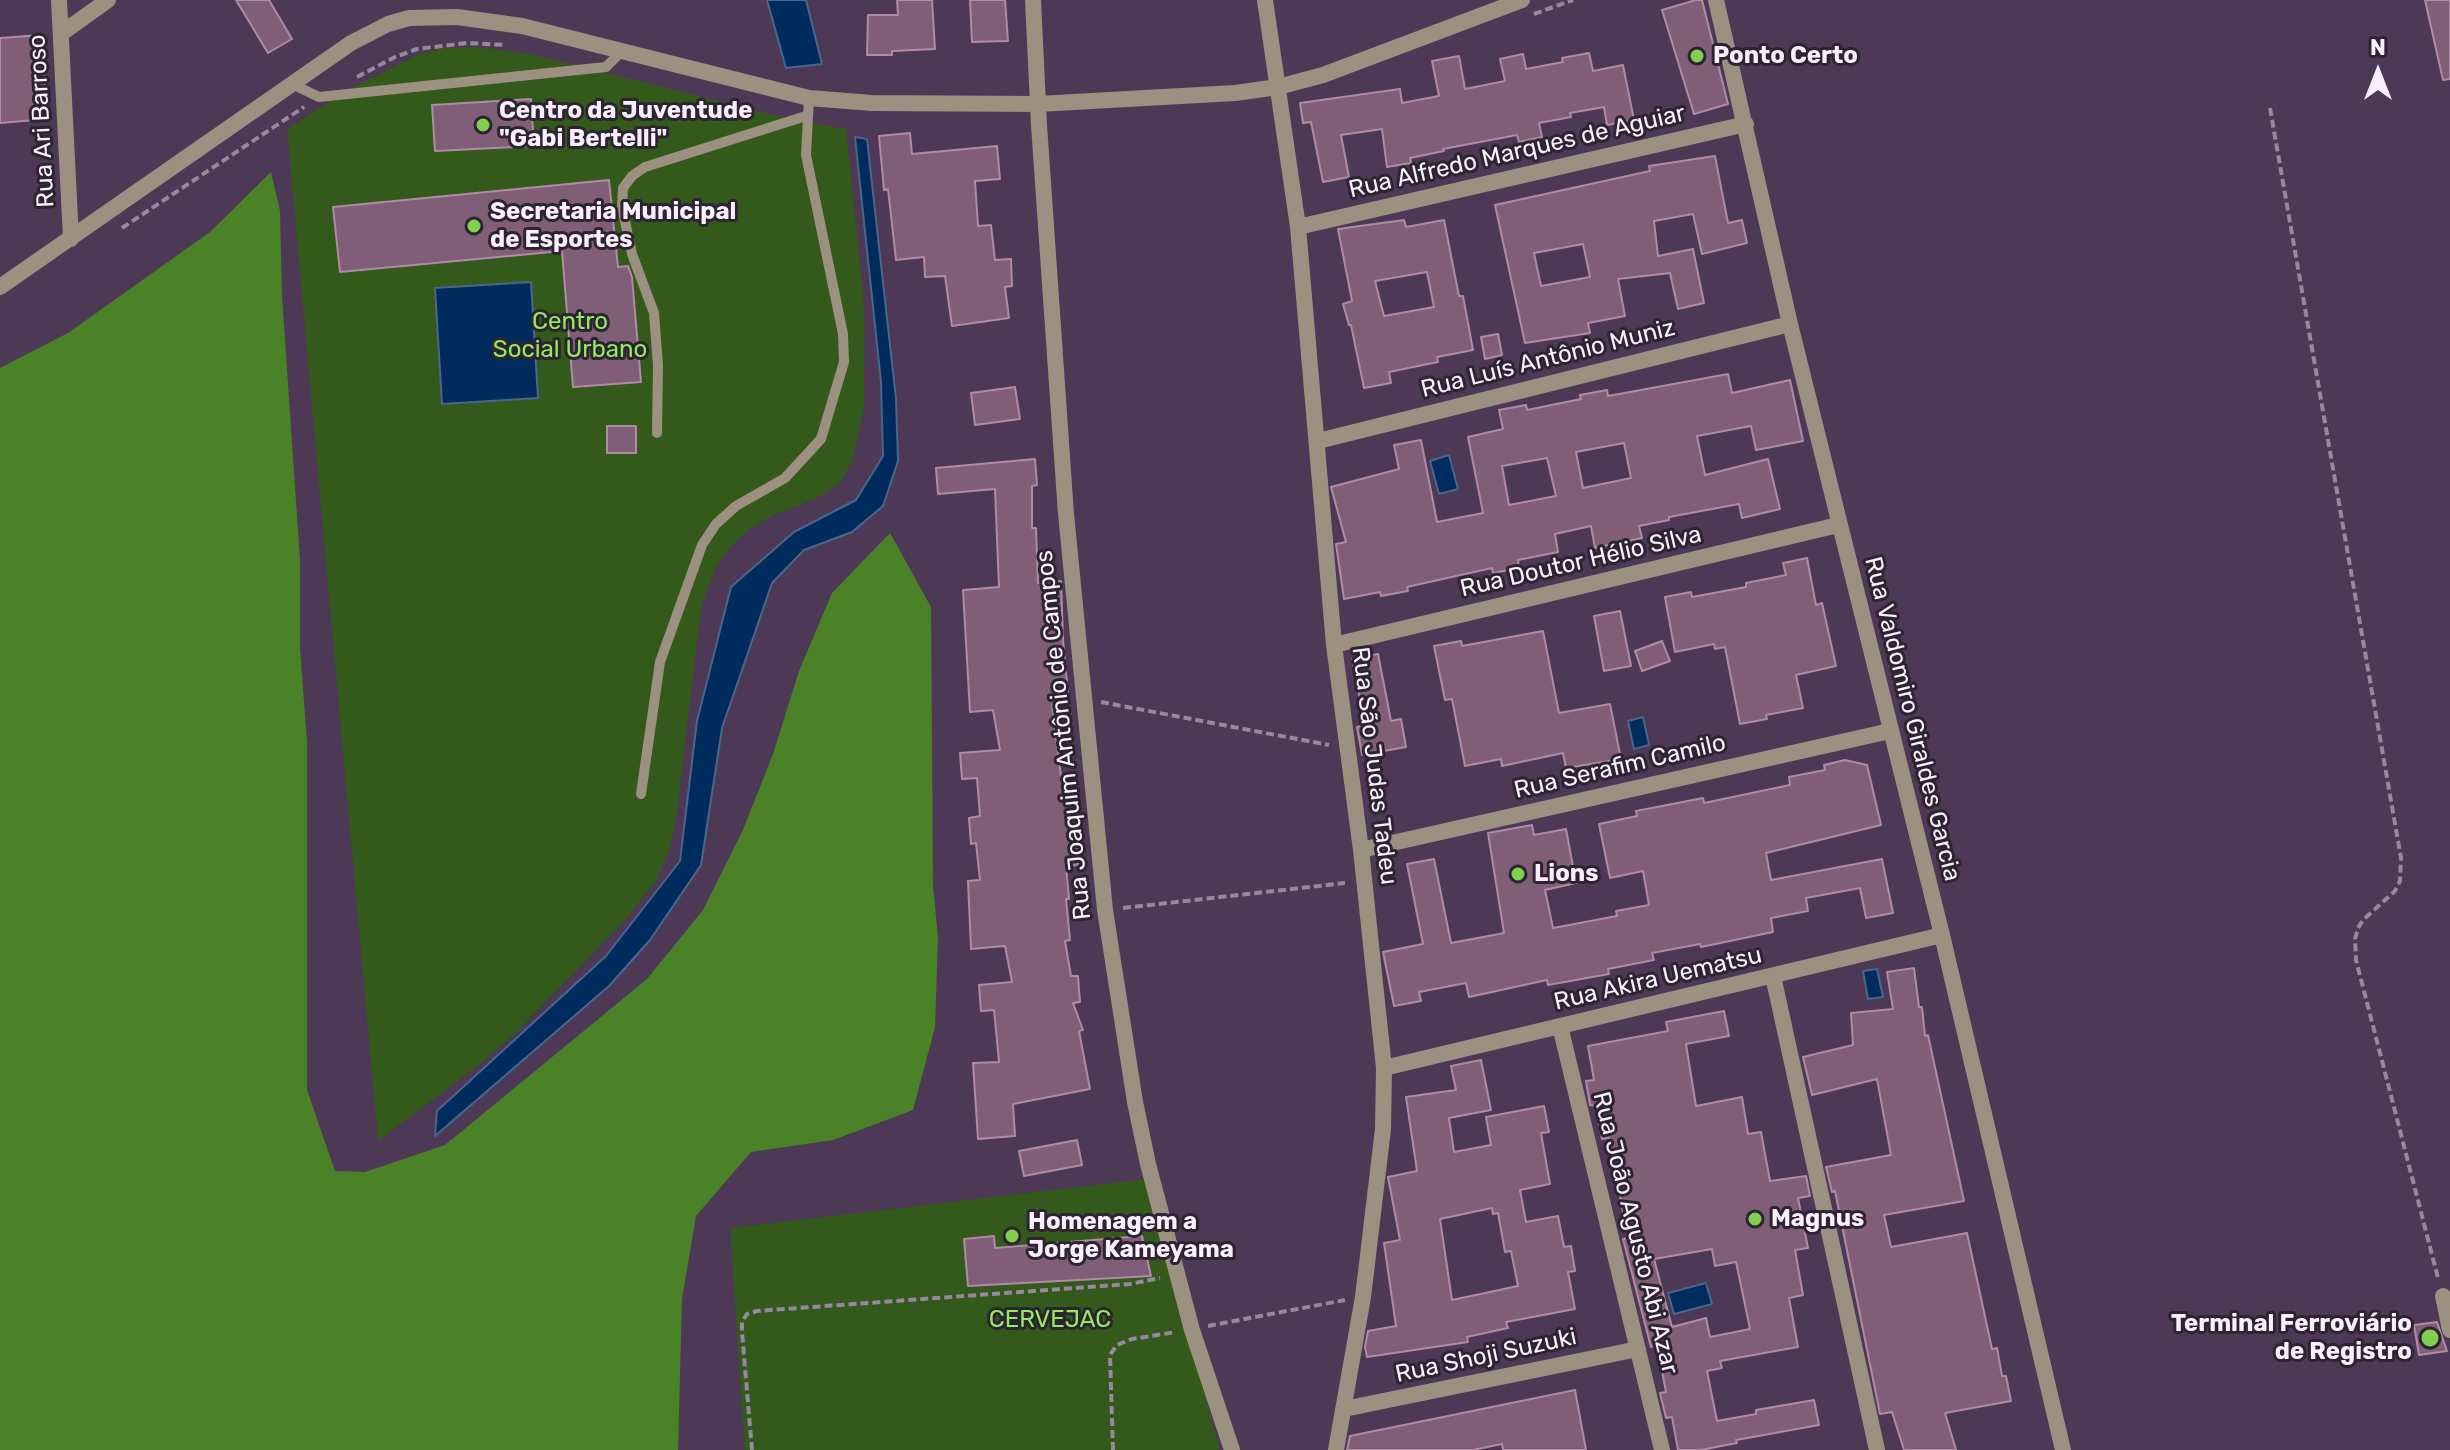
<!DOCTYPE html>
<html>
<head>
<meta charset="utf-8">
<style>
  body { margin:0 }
  #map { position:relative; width:2450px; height:1450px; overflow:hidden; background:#4d3856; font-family:Rubik,sans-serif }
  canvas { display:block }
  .north { position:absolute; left:2338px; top:32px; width:80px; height:80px; -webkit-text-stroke:6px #2d2432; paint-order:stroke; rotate:0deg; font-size:22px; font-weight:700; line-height:32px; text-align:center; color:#f9effe }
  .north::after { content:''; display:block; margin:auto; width:28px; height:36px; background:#f9effe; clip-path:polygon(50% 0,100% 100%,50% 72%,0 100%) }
</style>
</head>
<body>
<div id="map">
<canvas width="2450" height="1450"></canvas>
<div class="north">N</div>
</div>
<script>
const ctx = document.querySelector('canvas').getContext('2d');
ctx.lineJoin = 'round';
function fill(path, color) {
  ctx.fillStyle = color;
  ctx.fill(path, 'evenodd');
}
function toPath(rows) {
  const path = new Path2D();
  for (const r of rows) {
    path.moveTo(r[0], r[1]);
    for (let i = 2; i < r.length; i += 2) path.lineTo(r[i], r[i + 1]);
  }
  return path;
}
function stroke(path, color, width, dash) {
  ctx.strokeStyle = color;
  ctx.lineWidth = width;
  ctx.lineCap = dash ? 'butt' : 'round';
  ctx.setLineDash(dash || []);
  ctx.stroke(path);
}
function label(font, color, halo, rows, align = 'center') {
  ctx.font = font + ' Rubik,sans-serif';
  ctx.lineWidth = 6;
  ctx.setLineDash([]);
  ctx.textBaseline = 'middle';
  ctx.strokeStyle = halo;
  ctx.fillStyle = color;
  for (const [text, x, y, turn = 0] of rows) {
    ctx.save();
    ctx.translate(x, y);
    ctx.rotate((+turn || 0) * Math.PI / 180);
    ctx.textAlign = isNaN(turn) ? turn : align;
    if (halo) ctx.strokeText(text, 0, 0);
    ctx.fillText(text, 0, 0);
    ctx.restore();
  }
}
fill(toPath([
  [481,47,534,55,794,120,846,129,864,305,864,408,852,462,840,483,821,496,772,516,748,530,729,548,715,568,701,608,676,820,670,848,656,881,626,919,518,1031,479,1065,378,1141,287,129,339,95,416,55,442,48],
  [1146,1179,1220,1450,745,1450,730,1228]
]), '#33591b');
fill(toPath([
  [271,172,280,211,282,296,300,560,300,648,307,742,307,1090,335,1171,365,1172,445,1145,647,979,703,910,742,832,773,754,799,671,832,593,890,533,931,607,933,885,938,938,935,1027,913,1110,833,1140,751,1152,696,1216,682,1299,678,1450,0,1450,0,368,68,333,210,232]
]), '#4b8228');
const water = toPath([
  [767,0,806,0,822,64,786,68,767,0],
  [855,137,867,139,896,399,898,461,883,506,852,532,804,550,772,583,722,728,701,865,650,940,609,986,435,1136,437,1111,606,956,680,861,697,721,731,587,794,532,856,500,883,456,881,382,855,137],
  [531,282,538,398,442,404,435,288,531,282],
  [1449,455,1458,489,1439,494,1430,461,1449,455],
  [1643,717,1649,745,1634,749,1628,721,1643,717],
  [1877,969,1883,997,1868,999,1863,971,1877,969],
  [1706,1283,1712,1304,1674,1314,1668,1293,1706,1283]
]);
fill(water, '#002b5d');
stroke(water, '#4b668d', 2);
const building = toPath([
  [236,0,269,0,292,39,268,53,236,0],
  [897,0,932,0,935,49,892,51,892,55,867,55,868,15,898,15,897,0],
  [970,0,1005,0,1008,41,972,42,970,0],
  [1696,0,1702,0,1728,104,1694,114,1662,10,1696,0],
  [2425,0,2450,0,2450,79,2443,80,2425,0],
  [41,35,47,119,0,123,0,38,41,35],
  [1589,53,1593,71,1623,65,1634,120,1607,125,1604,107,1570,113,1571,117,1539,123,1542,137,1519,142,1517,135,1443,149,1444,151,1410,158,1411,163,1387,167,1382,129,1341,135,1349,177,1323,182,1311,122,1303,123,1300,103,1400,89,1402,103,1439,96,1432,61,1459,56,1465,89,1505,81,1500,59,1523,54,1526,69,1563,62,1562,58,1589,53],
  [531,99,534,146,435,151,432,105,531,99],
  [910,133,912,154,997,146,1000,179,975,181,978,226,991,225,995,260,1011,259,1012,286,1005,287,1009,318,952,326,945,276,925,277,924,257,896,260,888,189,884,190,879,136,910,133],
  [1715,156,1728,223,1742,220,1747,243,1702,254,1693,214,1654,221,1658,256,1693,249,1704,303,1678,309,1670,273,1618,279,1625,316,1588,323,1590,333,1525,343,1495,205,1650,171,1649,166,1715,156],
  [1583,244,1590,277,1541,286,1534,253,1583,244],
  [609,180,618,267,628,266,632,277,641,382,573,387,562,251,340,272,333,207,609,180],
  [1404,220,1406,227,1444,220,1459,296,1463,296,1473,350,1437,357,1438,362,1389,372,1391,383,1364,388,1351,325,1349,325,1343,304,1352,301,1338,229,1404,220],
  [1427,272,1434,307,1384,316,1375,281,1427,272],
  [1498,334,1502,355,1485,359,1481,337,1498,334],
  [1728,374,1732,393,1790,380,1803,441,1756,450,1751,426,1697,436,1705,475,1768,459,1780,509,1742,518,1739,504,1669,517,1669,520,1639,526,1642,538,1595,548,1591,526,1555,534,1558,552,1518,560,1519,568,1493,573,1492,568,1407,587,1408,591,1381,596,1380,592,1344,599,1336,544,1346,542,1331,487,1399,469,1394,445,1421,440,1437,522,1483,513,1468,437,1503,429,1499,410,1526,405,1527,410,1581,399,1580,395,1607,390,1608,396,1728,374],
  [1624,443,1631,478,1583,488,1576,452,1624,443],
  [1547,458,1556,496,1509,505,1502,466,1547,458],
  [1015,387,1020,419,975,425,971,393,1015,387],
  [607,426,636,426,636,453,607,453,607,426],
  [1035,459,1037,485,1032,486,1032,528,1036,528,1038,583,1061,581,1063,640,1069,704,1052,705,1061,776,1070,775,1072,798,1066,798,1070,839,1076,839,1078,865,1066,866,1069,899,1066,899,1070,940,1065,941,1071,976,1078,976,1080,1002,1073,1003,1083,1030,1079,1031,1090,1089,1013,1104,1015,1136,978,1139,973,1063,999,1062,994,1010,981,1011,979,985,1012,982,1005,946,971,949,968,881,980,880,976,843,971,844,969,818,980,816,977,778,962,779,960,753,1000,750,993,710,970,712,963,590,999,587,995,489,938,494,936,468,1035,459],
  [1807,558,1816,605,1822,603,1836,666,1796,675,1803,708,1766,715,1767,719,1740,724,1725,647,1715,649,1714,644,1675,652,1665,597,1691,592,1692,597,1746,587,1746,583,1786,575,1783,563,1807,558],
  [1620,611,1631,666,1604,671,1594,616,1620,611],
  [1543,631,1559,713,1610,704,1621,759,1566,768,1563,753,1502,766,1501,759,1465,766,1452,699,1445,700,1434,646,1461,641,1462,646,1543,631],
  [1662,641,1670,661,1642,671,1635,651,1662,641],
  [1378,654,1391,721,1401,719,1406,747,1362,755,1357,727,1365,725,1352,659,1378,654],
  [1845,760,1867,765,1881,825,1766,853,1771,880,1882,859,1893,913,1866,918,1860,888,1806,898,1808,911,1771,918,1773,932,1701,947,1700,944,1652,953,1654,960,1608,969,1609,974,1548,985,1547,980,1469,997,1466,983,1419,992,1421,1001,1394,1006,1383,952,1423,944,1407,864,1434,859,1451,943,1499,934,1504,933,1488,833,1532,825,1534,835,1566,829,1576,883,1545,890,1553,928,1617,916,1616,911,1649,905,1643,871,1610,878,1599,824,1637,816,1636,811,1662,806,1703,798,1704,803,1790,785,1789,777,1825,770,1824,765,1845,760],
  [1914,968,1919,1007,1922,1007,1925,1036,1928,1035,1964,1201,1884,1215,1891,1247,1967,1233,1992,1349,1997,1348,2002,1376,2006,1376,2011,1401,1945,1413,1956,1450,1904,1450,1892,1412,1880,1414,1835,1191,1832,1192,1826,1167,1891,1155,1877,1079,1812,1095,1803,1057,1853,1045,1851,1013,1893,1009,1887,972,1914,968],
  [1724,1011,1729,1036,1686,1044,1696,1106,1742,1097,1748,1134,1761,1132,1770,1181,1806,1176,1810,1196,1798,1198,1808,1248,1795,1250,1803,1295,1789,1298,1798,1347,1720,1361,1722,1368,1707,1371,1717,1421,1756,1414,1756,1410,1814,1400,1819,1425,1736,1440,1737,1443,1701,1450,1678,1450,1672,1417,1666,1418,1660,1393,1666,1392,1657,1345,1651,1347,1623,1239,1628,1238,1609,1138,1602,1139,1596,1106,1590,1105,1586,1081,1594,1080,1588,1046,1668,1031,1666,1022,1724,1011],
  [1712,1249,1715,1266,1736,1262,1750,1329,1710,1337,1706,1318,1672,1327,1654,1259,1712,1249],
  [1481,1060,1491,1110,1449,1118,1454,1152,1491,1145,1486,1117,1544,1106,1549,1132,1541,1133,1550,1184,1520,1190,1526,1222,1558,1216,1564,1247,1571,1246,1575,1271,1568,1272,1575,1309,1506,1322,1508,1328,1467,1337,1468,1342,1367,1357,1365,1347,1368,1331,1396,1326,1384,1243,1400,1240,1388,1177,1417,1171,1406,1097,1456,1090,1451,1066,1481,1060],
  [1492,1208,1493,1214,1498,1213,1505,1252,1511,1251,1518,1286,1452,1300,1440,1219,1492,1208],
  [1077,1140,1082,1165,1024,1176,1019,1151,1077,1140],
  [994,1236,995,1248,1142,1236,1151,1276,968,1286,964,1239,994,1236],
  [2437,1322,2447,1351,2419,1355,2414,1325,2437,1322],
  [1575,1390,1586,1450,1503,1450,1502,1444,1473,1450,1347,1450,1350,1436,1575,1390]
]);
fill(building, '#805e78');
stroke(building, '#af8ba6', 2);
stroke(toPath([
  [1534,14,1573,0],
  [357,77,395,57,417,49,467,43,506,45],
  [2270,108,2401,858,2400,881,2395,891,2363,920,2358,928,2355,939,2356,960,2438,1278],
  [122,228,304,107],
  [1101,702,1329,745],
  [1123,908,1345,883],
  [1208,1326,1345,1300],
  [752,1450,742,1332,742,1322,747,1314,757,1311,1130,1284,1160,1278],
  [1113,1450,1110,1355,1117,1345,1132,1339,1176,1332]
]), '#97879f', 4, [8, 4]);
stroke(toPath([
  [290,83,319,97,606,67,621,52],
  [657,433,658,366,654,313,632,254,622,207,623,188,632,176,645,167,806,116],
  [641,794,660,662,702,545,716,524,736,506,785,478,821,439,844,362,843,334,806,155,809,98]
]), '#9c9081', 10);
stroke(toPath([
  [59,0,71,239],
  [1033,0,1039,125,1066,514,1105,910,1135,1102,1148,1164,1192,1330,1232,1450],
  [1265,0,1298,227,1334,645,1361,850,1384,1068,1383,1129,1363,1297,1336,1450],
  [1716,0,1790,324,1942,935,2063,1450],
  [62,33,108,0],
  [1298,227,1746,124],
  [0,287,351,43,388,24,409,18,457,17,522,26,809,98,872,103,1038,104,1235,93,1278,87,1323,75,1522,0],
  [1318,441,1790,324],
  [1334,645,1838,525],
  [1361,850,1890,731],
  [1773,976,1877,1450],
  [1560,1026,1662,1450],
  [1384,1068,1942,935],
  [2443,1296,2450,1330],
  [1344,1409,1638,1349]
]), '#9c9081', 16);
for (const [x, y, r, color] of [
  [1697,56,8,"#81d050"],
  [483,125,8,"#81d050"],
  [474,226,8,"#81d050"],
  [1518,874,8,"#81d050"],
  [1755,1219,8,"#81d050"],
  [1012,1236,8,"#81d050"],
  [2430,1338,10,"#81d050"]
]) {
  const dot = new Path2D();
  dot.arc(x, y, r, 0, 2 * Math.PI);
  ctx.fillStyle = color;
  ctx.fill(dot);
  stroke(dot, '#2d2432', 3);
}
label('bold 24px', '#f9effe', '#2d2432', [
  ["Ponto Certo",1713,56],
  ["Centro da Juventude",499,111],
  ["\"Gabi Bertelli\"",499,139],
  ["Secretaria Municipal",490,212],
  ["de Esportes",490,240],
  ["Lions",1534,874],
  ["Magnus",1771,1219],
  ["Homenagem a",1028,1222],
  ["Jorge Kameyama",1028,1250],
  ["Terminal Ferroviário",2412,1324,"right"],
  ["de Registro",2412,1352,"right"]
], 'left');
label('24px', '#f9effe', '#2d2432', [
  ["Rua Ari Barroso",42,121,-93],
  ["Rua Alfredo Marques de Aguiar",1517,152,-13],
  ["Rua Luís Antônio Muniz",1548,359,-14],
  ["Rua Doutor Hélio Silva",1581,562,-13],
  ["Rua Valdomiro Giraldes Garcia",1912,719,76],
  ["Rua Joaquim Antônio de Campos",1064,735,-96],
  ["Rua São Judas Tadeu",1374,766,83],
  ["Rua Serafim Camilo",1620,767,-13],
  ["Rua Akira Uematsu",1658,979,-13],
  ["Rua João Agusto Abi Azar",1635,1233,76],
  ["Rua Shoji Suzuki",1486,1356,-12]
]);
label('24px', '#93ec5c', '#2d2432', [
  ["Centro",570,322],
  ["Social Urbano",570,350],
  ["CERVEJAC",1050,1320]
]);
</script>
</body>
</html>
